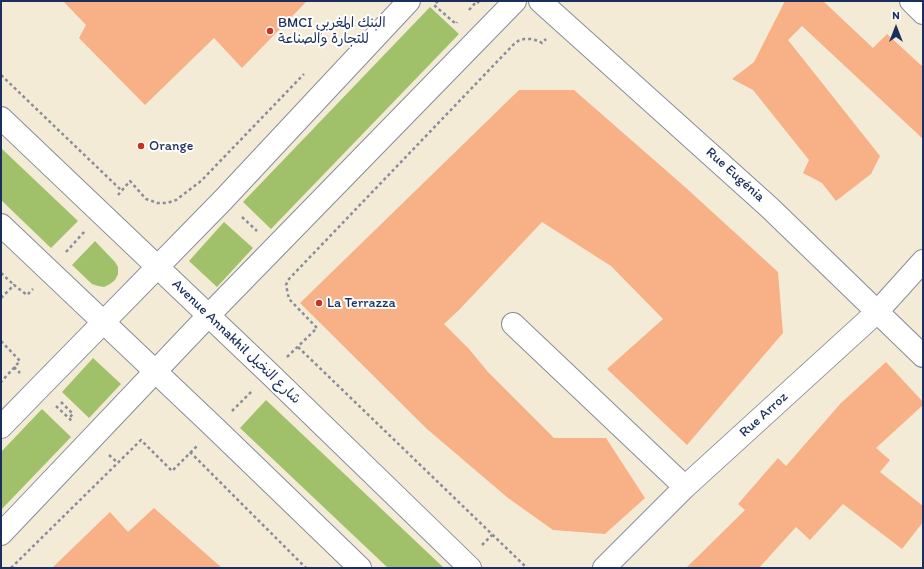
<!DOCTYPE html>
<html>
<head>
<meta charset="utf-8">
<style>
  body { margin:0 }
  #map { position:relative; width:924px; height:569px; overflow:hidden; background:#f3ebd6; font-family:Itim,sans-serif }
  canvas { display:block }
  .frame { position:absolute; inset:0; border:2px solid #1b2f5e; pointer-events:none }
  .north { position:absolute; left:876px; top:8px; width:40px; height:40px; -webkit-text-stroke:3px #fff; paint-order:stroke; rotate:0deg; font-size:11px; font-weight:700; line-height:16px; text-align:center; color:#1b2f5e }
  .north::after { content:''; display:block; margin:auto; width:14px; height:18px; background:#1b2f5e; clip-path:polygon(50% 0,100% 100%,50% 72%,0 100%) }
</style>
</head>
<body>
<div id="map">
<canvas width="924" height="569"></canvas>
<div class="frame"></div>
<div class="north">N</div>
</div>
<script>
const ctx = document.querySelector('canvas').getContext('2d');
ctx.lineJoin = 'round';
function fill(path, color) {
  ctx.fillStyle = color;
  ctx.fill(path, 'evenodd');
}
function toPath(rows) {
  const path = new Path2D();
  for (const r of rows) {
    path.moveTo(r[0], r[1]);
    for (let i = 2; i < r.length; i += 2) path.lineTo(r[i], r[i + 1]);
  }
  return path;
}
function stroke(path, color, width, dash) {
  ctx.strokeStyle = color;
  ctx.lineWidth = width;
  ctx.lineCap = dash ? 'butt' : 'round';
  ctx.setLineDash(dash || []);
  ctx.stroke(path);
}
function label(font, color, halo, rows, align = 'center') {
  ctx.font = font + ' Itim,"Playpen Sans Arabic",sans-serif';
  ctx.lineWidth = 4;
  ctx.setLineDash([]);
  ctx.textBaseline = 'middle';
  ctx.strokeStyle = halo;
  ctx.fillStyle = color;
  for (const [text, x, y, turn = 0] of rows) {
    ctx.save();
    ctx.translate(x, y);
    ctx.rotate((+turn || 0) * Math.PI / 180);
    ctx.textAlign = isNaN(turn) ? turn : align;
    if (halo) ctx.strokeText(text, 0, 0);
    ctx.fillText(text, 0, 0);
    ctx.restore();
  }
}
fill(toPath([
  [430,7,459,34,271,229,243,202],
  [1,148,78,221,51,248,1,200],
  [224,222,253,248,217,287,189,261],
  [95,241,115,262,118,267,118,274,115,280,110,284,104,287,98,286,92,284,72,265],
  [93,358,121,384,89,418,62,392],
  [266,400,444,568,388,568,240,428],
  [42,409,71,437,1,510,1,452]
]), '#a0c069');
fill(toPath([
  [63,1,307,1,242,68,214,38,145,105,79,38,86,25],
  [785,1,823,1,873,48,887,34,923,67,923,139,802,26,788,40,880,156,871,174,836,201,822,183,803,173,809,160,753,90,732,79,754,62],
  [519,90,574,90,685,187,778,272,783,333,687,445,607,369,663,319,611,266,542,222,459,310,444,324,469,349,488,372,554,438,606,438,645,498,605,534,553,530,508,498,427,429,300,303],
  [886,362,923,402,923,405,876,448,890,460,880,472,923,506,923,522,902,549,843,504,810,540,796,527,759,568,686,568,745,510,738,504,778,458,786,466,841,403],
  [154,508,222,568,52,568,110,512,128,532]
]), '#f8b187');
const minor = toPath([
  [540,1,770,208,923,356],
  [911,1,923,13],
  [513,324,685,487],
  [604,568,685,487,877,312,923,261]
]);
const primary = toPath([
  [1,118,270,374,470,568],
  [1,225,215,428,360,568],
  [1,427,38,389,223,200,409,1],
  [1,534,208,316,515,1]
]);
stroke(minor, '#878d9a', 24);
stroke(primary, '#878d9a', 24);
stroke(toPath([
  [438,1,434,5,456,24,457,22],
  [469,10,477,1,479,3],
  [1,75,122,191],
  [118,195,130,181,146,199,152,201,157,203,167,203,176,200,201,181,304,74],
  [242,217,257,231],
  [66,252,85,231],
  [1,273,14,285],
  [1,298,14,285,27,295,33,289],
  [1,341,20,361,1,382],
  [298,347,527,568],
  [287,357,317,328,289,299,286,285,288,280,514,44,518,41,524,39,531,39,539,41,542,43,546,39],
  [14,367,20,373],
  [61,402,73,414,69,418],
  [56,406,73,422],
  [232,411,252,391],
  [190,452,306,568],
  [109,455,118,463],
  [482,545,492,535],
  [11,568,141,440,172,471,197,446]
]), '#878d9a', 2.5, [3, 3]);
stroke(minor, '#fff', 22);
stroke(primary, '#fff', 22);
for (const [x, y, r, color] of [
  [270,31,4,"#c8321e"],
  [141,146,4,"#c8321e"],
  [319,303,4,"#c8321e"]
]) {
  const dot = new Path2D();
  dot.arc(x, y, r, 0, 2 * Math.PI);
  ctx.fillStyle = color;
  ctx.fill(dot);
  stroke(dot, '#fff', 1.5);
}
label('14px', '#1b2f5e', '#fff', [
  ["BMCI البنك المغربي",278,23],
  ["للتجارة والصناعة",278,39],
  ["Orange",149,146],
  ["La Terrazza",327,303]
], 'left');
label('14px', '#1b2f5e', '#fff', [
  ["Rue Eugénia",735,175,42],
  ["Avenue Annakhil شارع النخيل",236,342,44],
  ["Rue Arroz",764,415,-42]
]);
</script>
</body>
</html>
